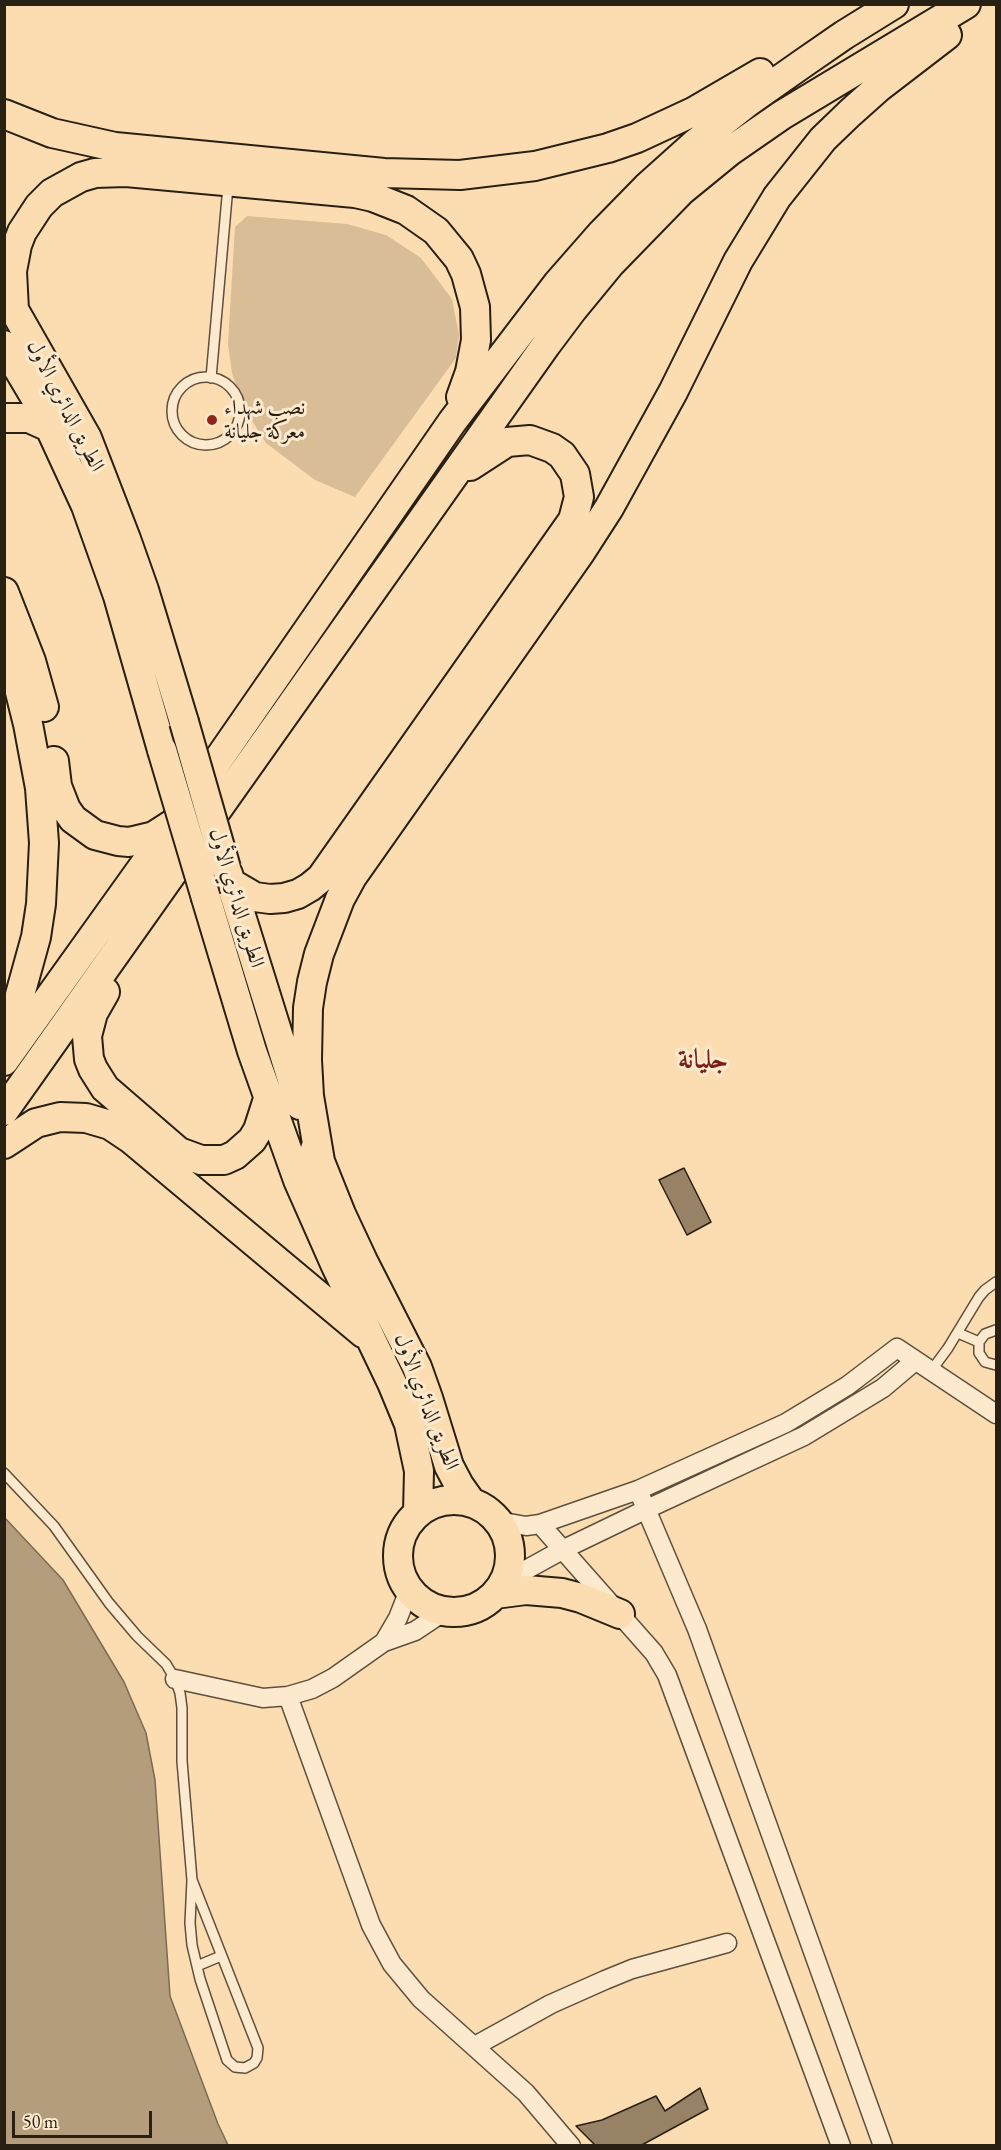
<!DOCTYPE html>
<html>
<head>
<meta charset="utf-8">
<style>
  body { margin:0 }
  #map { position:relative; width:1001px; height:2150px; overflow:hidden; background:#fcddb2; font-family:"EB Garamond",serif }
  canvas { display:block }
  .frame { position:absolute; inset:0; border:6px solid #292014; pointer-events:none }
  .scale { position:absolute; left:12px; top:2111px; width:140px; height:27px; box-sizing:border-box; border:3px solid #292014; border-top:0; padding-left:8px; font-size:18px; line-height:21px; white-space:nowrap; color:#292014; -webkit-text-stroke:4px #fde9cd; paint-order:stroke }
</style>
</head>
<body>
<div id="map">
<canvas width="1001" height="2150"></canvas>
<div class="frame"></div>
<div class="scale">50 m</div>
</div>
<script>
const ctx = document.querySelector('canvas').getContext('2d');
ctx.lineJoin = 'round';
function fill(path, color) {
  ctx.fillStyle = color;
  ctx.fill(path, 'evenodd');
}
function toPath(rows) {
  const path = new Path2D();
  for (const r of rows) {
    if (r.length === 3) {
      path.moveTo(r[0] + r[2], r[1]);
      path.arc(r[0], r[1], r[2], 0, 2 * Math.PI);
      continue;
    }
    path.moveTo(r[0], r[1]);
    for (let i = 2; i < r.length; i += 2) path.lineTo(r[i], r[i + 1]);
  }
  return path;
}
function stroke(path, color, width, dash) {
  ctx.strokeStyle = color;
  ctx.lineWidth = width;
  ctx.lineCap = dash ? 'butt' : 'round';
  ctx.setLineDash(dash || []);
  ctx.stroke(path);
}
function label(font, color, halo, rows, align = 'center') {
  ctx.font = font + ' "EB Garamond",Amiri,serif';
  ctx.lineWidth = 6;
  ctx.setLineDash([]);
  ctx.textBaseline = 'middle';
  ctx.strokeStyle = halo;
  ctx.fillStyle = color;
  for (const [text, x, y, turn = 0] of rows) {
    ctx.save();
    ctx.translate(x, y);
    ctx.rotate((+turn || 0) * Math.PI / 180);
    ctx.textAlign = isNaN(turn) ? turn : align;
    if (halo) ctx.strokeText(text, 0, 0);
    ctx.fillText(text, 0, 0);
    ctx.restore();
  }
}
fill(toPath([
  [247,216,347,224,386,235,421,258,452,299,459,335,456,358,355,497,315,480,266,443,242,405,232,373,228,344,235,227]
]), '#d8bd97');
const water = toPath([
  [5,1518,63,1580,124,1682,146,1733,155,1780,170,1996,218,2124,228,2145,5,2145,5,1518]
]);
fill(water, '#b49d7c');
stroke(water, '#7c6b52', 1.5);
const building = toPath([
  [684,1168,711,1222,687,1235,659,1180,684,1168],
  [700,2088,708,2109,640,2146,596,2146,576,2126,602,2120,656,2096,665,2111,700,2088]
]);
fill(building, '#978266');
stroke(building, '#292014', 1.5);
const service = toPath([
  [206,411,34],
  [211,378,228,186],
  [996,1330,985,1334,979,1342,979,1353,985,1362,996,1365],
  [958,1333,979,1342],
  [931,1371,948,1348,979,1297,985,1290,996,1282],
  [4,1473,54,1526,109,1603,137,1636,166,1664,175,1679,180,1693,182,1708,182,1761,192,1880,190,1923,192,1945,200,1979,227,2060,235,2067,245,2068,254,2063,257,2058,258,2048,192,1880],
  [197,1966,221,1956]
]);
const minor = toPath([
  [638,1490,697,1629,883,2146],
  [498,1521,526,1526,540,1524,638,1490,786,1423,847,1386,897,1348,996,1414],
  [540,1524,654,1653,667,1675,841,2146],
  [504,1582,562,1550,647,1509,804,1436,883,1388,915,1361],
  [384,1642,398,1618,409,1590],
  [175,1679,263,1698,288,1696,312,1689,333,1678,384,1642,415,1631,445,1611],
  [288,1696,371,1925,392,1964,421,1999,526,2093,571,2146],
  [475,2046,551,2004,605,1980,632,1969,727,1943]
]);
const primary = toPath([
  [4,114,52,133,115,147,384,173,460,175,535,166,608,148,637,138,693,112,760,73],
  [5,294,87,438,126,539,144,590,184,722],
  [14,310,12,271,17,245,22,232,39,206,52,193,81,177,95,173,126,172,355,193,373,197,406,210,436,231,459,259,466,274,475,307,476,340,470,372,461,397],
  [4,345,38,402,86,506,118,596,162,750],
  [4,418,29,418,51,428],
  [4,592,31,661,44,707],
  [4,647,19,688,28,724,40,788,44,843,41,904,36,937,18,1002,4,1038],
  [54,761,57,786,66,809,73,819,95,835,118,841,129,842,154,836,171,825],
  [228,874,300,1105],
  [231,883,255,897,270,899,284,898,298,894,310,887,321,878,573,520,579,497,575,474,562,455,552,448,530,440,507,442,470,466],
  [206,898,252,1051,298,1180,336,1266,392,1383,409,1424,419,1471,418,1512],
  [105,992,93,1013,87,1036,89,1059,93,1069,105,1088,179,1152,201,1160,224,1160,235,1155,252,1140,258,1130,268,1099],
  [4,1061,175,822,452,422,558,283,601,234,647,187,696,143,748,102,802,64,844,35,894,4],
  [4,1111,546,345,573,309,610,264,681,191,730,151,782,115,966,4],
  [4,1144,36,1123,60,1117,86,1118,110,1125,131,1139,363,1333],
  [315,1149,341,1214,363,1261,417,1367,428,1398,449,1466,459,1485,471,1502],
  [321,1167,309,1096,307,1060,308,1008,312,982,319,954,340,899,352,877,580,553,609,508,673,392,738,261,777,197,823,139,850,113,878,88,947,35],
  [454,1556,56],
  [495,1594,526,1590,562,1593,581,1598,620,1614]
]);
stroke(service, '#5e4f3c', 12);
stroke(minor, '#5e4f3c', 21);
stroke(primary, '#292014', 32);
stroke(service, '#fde9cd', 9);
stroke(minor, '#fde9cd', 18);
stroke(primary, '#fcddb2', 28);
const primaryBridge = toPath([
  [184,722,226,868],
  [162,750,206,898]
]);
stroke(primaryBridge, '#292014', 32, []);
stroke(primaryBridge, '#fcddb2', 28);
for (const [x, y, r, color] of [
  [212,420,6,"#8f2418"]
]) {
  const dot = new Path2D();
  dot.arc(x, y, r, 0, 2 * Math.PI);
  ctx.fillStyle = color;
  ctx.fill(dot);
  stroke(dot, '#fde9cd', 2);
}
label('21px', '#292014', '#fde9cd', [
  ["الطريق الدائري الأول",65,406,63],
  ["الطريق الدائري الأول",236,898,73],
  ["الطريق الدائري الأول",426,1402,69]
]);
label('21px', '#292014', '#fde9cd', [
  ["نصب شهداء",224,408],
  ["معركة جليانة",224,432]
], 'left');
label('bold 27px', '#7a1f14', '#fde9cd', [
  ["جليانة",703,1061]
]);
</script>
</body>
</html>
